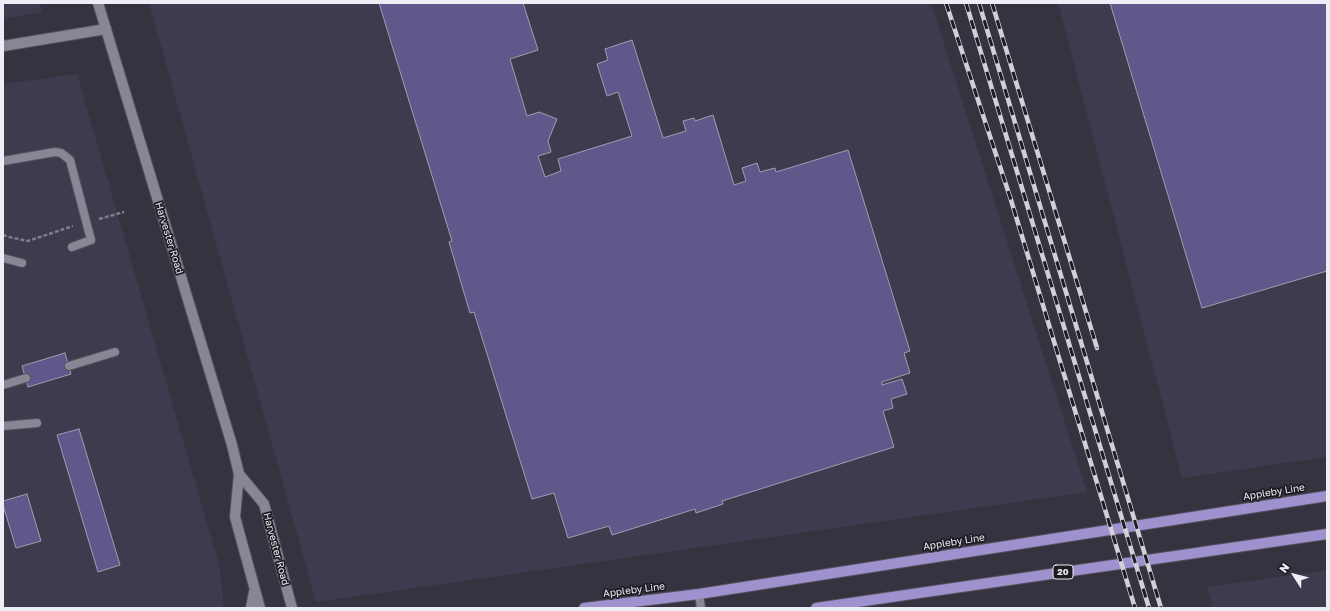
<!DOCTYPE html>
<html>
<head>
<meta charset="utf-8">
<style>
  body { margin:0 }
  #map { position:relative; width:1330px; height:611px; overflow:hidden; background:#353340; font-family:"Golos Text",sans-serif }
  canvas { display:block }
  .frame { position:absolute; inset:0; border:4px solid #eeeef6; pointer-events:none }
  .north { position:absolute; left:1274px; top:555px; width:40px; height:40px; -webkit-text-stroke:3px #1c1c22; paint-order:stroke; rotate:306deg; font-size:11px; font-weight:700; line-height:16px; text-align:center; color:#eeeef6 }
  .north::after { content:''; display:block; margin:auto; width:14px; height:18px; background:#eeeef6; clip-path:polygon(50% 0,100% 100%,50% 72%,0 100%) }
</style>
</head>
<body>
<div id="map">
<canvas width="1330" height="611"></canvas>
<div class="frame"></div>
<div class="north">N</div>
</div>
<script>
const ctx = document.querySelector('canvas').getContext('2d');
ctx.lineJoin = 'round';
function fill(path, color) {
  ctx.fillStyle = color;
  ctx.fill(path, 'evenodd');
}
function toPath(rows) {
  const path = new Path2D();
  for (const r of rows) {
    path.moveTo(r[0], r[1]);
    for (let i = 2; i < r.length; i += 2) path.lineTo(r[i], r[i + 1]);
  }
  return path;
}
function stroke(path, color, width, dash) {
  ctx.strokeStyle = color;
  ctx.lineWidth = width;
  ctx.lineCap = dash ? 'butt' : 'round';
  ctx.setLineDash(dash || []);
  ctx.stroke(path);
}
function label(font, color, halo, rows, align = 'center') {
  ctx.font = font + ' "Golos Text",sans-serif';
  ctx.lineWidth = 3.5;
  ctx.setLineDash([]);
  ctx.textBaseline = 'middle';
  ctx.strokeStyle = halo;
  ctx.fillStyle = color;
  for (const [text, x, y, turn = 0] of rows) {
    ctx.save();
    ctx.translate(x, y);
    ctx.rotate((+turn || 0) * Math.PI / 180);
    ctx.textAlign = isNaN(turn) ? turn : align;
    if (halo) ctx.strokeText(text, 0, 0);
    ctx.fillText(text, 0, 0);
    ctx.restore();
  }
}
fill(toPath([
  [3,3,40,3,42,12,3,19],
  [149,3,931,3,1087,492,316,602],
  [1058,3,1327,3,1327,457,1182,478],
  [77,74,220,568,224,608,3,608,3,84],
  [1327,570,1327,608,1213,608,1207,587]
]), '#3d3b4e');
const building = toPath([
  [379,3,523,3,538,50,510,59,527,116,539,112,557,119,548,141,551,152,538,156,545,177,561,171,558,159,632,136,618,92,607,96,597,64,608,60,605,49,632,40,663,138,686,131,683,121,694,118,695,121,713,115,734,185,746,181,742,168,757,163,760,172,775,168,776,172,848,150,910,351,904,353,910,373,882,382,882,385,902,379,907,394,891,399,893,408,883,411,894,447,722,501,723,504,696,513,695,509,612,535,609,526,568,538,554,493,532,499,474,312,470,313,449,242,452,241,379,3],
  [1110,3,1327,3,1327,271,1202,308,1110,3],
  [65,353,71,374,28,387,22,366,65,353],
  [79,429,120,565,98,572,57,435,79,429],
  [27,494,41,541,16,548,3,505,3,501,27,494]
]);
fill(building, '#5f588a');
stroke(building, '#9f9ead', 1);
const service = toPath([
  [3,161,55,152,61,153,70,160,91,240,72,247],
  [3,258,22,263],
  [69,366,115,352],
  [3,385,26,378],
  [3,426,37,423],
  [699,594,701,608]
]);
const tertiary = toPath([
  [3,46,106,29]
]);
const secondary = toPath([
  [98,3,232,445,239,474,235,517,260,608],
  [239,474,264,504,292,608],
  [251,608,254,592]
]);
const primary = toPath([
  [584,608,699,594,1327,496],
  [816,608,1327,534]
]);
stroke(service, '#53525c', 10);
stroke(tertiary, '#53525c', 12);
stroke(secondary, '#53525c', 12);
stroke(primary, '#53525c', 12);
stroke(toPath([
  [99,219,124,212],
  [3,235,13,238,28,241,73,226]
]), '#7e7d88', 2.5, [4, 2]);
stroke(service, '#888695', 8);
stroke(tertiary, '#888695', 10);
stroke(secondary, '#888695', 10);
stroke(primary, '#9f91cd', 10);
const rail = toPath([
  [946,3,1011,200,1135,608],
  [966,3,1149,608],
  [979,3,1161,608],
  [992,3,1097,348]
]);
stroke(rail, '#d1d0d9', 4.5);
stroke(rail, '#1c1c22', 3, [9]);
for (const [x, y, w] of [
  [1063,572,20]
]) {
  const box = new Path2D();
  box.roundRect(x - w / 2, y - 7, w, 14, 3);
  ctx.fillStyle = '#1c1c22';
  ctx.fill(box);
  stroke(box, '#eeeef6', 1);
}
label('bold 9px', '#eeeef6', null, [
  ["20",1063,572]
]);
label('10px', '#eeeef6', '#1c1c22', [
  ["Harvester Road",169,238,73],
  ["Appleby Line",1274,492,-9],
  ["Appleby Line",954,542,-9],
  ["Harvester Road",276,549,75],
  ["Appleby Line",634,590,-7]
]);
</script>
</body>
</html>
